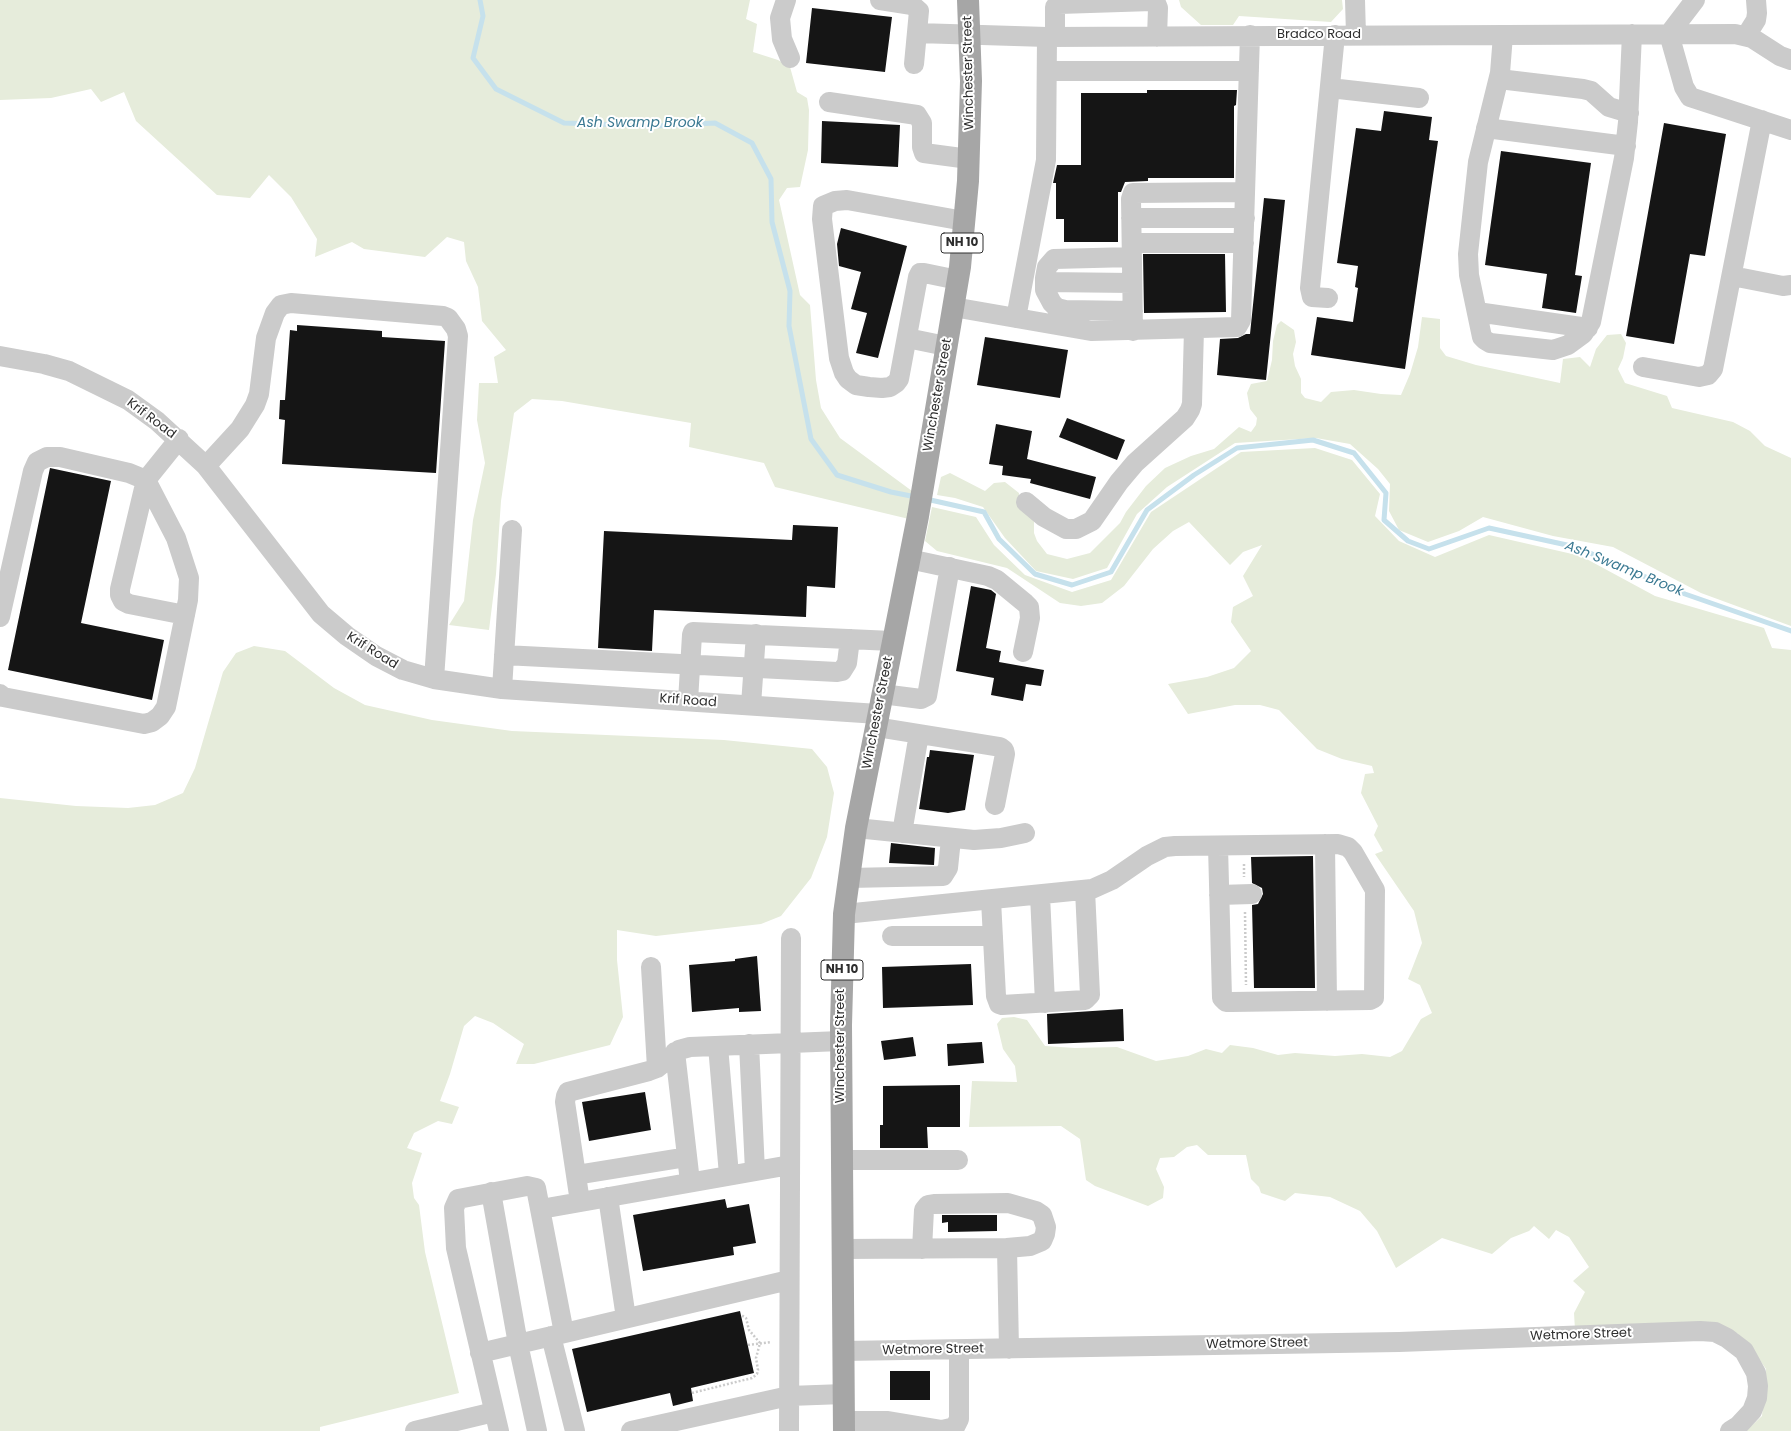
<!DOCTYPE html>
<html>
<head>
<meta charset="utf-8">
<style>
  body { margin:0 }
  canvas { display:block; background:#fff }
</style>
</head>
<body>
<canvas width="1791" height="1431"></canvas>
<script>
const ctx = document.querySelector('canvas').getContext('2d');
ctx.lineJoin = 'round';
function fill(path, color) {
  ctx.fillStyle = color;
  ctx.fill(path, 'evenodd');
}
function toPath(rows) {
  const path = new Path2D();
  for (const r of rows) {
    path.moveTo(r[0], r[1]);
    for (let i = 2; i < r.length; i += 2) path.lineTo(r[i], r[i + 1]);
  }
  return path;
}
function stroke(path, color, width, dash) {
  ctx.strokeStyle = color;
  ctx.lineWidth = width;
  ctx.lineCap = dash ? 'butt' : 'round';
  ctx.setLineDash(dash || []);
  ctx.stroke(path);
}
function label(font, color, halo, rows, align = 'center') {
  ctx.font = font + ' Poppins,sans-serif';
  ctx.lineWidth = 4;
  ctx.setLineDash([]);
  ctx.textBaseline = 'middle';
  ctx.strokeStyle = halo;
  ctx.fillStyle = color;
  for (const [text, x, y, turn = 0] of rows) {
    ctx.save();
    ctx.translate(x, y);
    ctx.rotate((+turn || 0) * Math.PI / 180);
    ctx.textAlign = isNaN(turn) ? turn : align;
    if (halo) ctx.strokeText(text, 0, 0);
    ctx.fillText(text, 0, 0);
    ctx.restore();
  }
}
fill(toPath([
  [0,0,750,0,746,19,757,24,753,52,778,60,790,67,797,92,807,98,809,110,808,150,800,187,787,188,779,200,800,295,810,305,816,380,821,408,840,438,912,491,909,519,775,487,764,463,689,447,691,423,562,401,532,399,514,413,501,501,496,574,489,630,449,625,464,601,473,520,485,463,477,420,479,383,498,383,494,357,506,350,482,321,478,287,466,261,464,242,447,237,425,257,364,249,352,242,315,257,317,239,291,197,269,175,250,198,217,195,136,121,124,92,101,102,91,89,51,98,0,100],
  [1179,0,1342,0,1343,9,1331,22,1239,16,1233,25,1201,25,1181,7],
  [1422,317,1440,319,1440,348,1446,356,1476,365,1560,383,1563,359,1580,357,1590,367,1596,349,1607,335,1621,334,1626,343,1623,358,1618,369,1625,383,1667,396,1672,408,1733,422,1750,431,1765,446,1791,458,1791,626,1701,593,1613,547,1553,536,1483,517,1459,531,1428,542,1399,530,1389,511,1390,484,1378,469,1350,444,1316,438,1235,443,1167,487,1137,514,1107,568,1073,579,1036,571,1005,538,983,507,955,498,937,495,941,477,950,473,985,491,994,483,1005,482,1019,493,1019,503,1034,521,1034,533,1037,541,1047,554,1067,559,1090,553,1120,523,1126,512,1146,486,1165,468,1191,456,1214,449,1239,427,1251,432,1256,425,1257,418,1250,409,1247,393,1251,384,1267,381,1272,360,1273,341,1277,325,1281,321,1294,330,1296,342,1293,354,1295,366,1301,379,1301,393,1305,398,1321,402,1331,392,1354,390,1381,394,1401,395,1410,374,1418,347],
  [1315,448,1352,460,1380,494,1375,516,1399,541,1435,557,1489,535,1581,556,1655,596,1764,628,1772,648,1791,650,1791,1431,1746,1431,1762,1416,1766,1369,1755,1353,1737,1333,1575,1330,1574,1313,1585,1292,1573,1281,1589,1267,1569,1237,1556,1230,1549,1239,1534,1226,1529,1231,1511,1238,1492,1254,1442,1238,1396,1268,1377,1231,1360,1211,1330,1197,1295,1193,1285,1201,1261,1193,1259,1187,1251,1179,1246,1155,1208,1155,1197,1145,1187,1147,1174,1157,1160,1158,1156,1169,1164,1187,1163,1198,1148,1206,1095,1186,1086,1180,1080,1139,1061,1126,969,1127,972,1081,1017,1082,1015,1066,1003,1049,997,1024,1002,1018,1014,1017,1027,1020,1045,1046,1075,1048,1117,1047,1156,1061,1188,1056,1206,1049,1222,1053,1230,1045,1253,1048,1278,1055,1295,1053,1335,1056,1362,1054,1390,1057,1402,1051,1421,1019,1432,1013,1420,985,1408,979,1422,943,1414,911,1375,854,1383,851,1374,835,1378,826,1361,793,1365,774,1374,773,1372,766,1342,759,1317,749,1279,710,1260,705,1235,705,1188,714,1168,684,1207,677,1234,668,1251,651,1231,622,1233,607,1253,596,1243,576,1262,545,1243,552,1230,565,1189,522,1173,531,1153,549,1124,586,1102,603,1081,606,1060,603,1007,568,937,551,925,541,932,507,976,517,994,545,1025,575,1072,592,1111,580,1151,512,1241,452],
  [254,646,285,651,334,688,365,705,432,720,512,731,724,740,812,749,827,767,834,793,827,837,811,878,781,916,761,924,656,936,617,930,617,960,623,1017,610,1045,534,1064,516,1064,524,1044,493,1023,475,1016,464,1026,450,1074,440,1101,459,1107,452,1124,438,1121,414,1133,407,1148,422,1153,412,1183,414,1198,419,1205,425,1252,459,1393,320,1427,320,1431,0,1431,0,798,76,806,128,808,155,805,183,793,195,768,223,672,236,653]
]), '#e6ecdb');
stroke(toPath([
  [480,0,483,16,473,58,496,89,564,123,655,126,715,123,752,143,771,179,772,222,790,291,789,326,811,439,837,475,891,492,916,497],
  [926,499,984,512,999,539,1035,574,1072,585,1111,572,1147,510,1194,475,1237,448,1313,440,1354,453,1386,493,1384,520,1408,541,1429,549,1489,528,1576,547,1685,594,1791,631]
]), '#c6e1ec', 5);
fill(toPath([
  [812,8,892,17,885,72,806,63],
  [1147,90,1237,90,1236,105,1234,106,1234,178,1148,178,1148,181,1125,182,1121,192,1118,192,1118,242,1064,242,1064,219,1056,219,1056,183,1053,183,1057,165,1081,165,1081,93,1147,93],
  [1384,111,1432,117,1429,140,1438,141,1405,369,1311,355,1317,317,1353,322,1358,288,1355,287,1358,266,1337,263,1356,128,1381,131],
  [822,121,900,125,898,167,821,163],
  [1664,123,1726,134,1705,256,1690,254,1674,344,1626,336],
  [1501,151,1591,163,1575,275,1582,276,1576,313,1542,308,1547,274,1485,265],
  [1264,198,1285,200,1266,380,1217,375,1220,339,1238,338,1246,334,1250,334],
  [841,228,907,246,878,358,856,353,867,313,851,309,861,272,839,266,837,244],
  [1143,254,1225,254,1226,312,1144,313],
  [297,325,382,331,382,337,445,341,436,473,282,464,285,420,279,419,280,400,285,400,290,330,297,331],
  [985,337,1068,350,1060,398,977,385],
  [1067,418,1125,440,1117,460,1059,437],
  [996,424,1032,431,1027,459,1096,477,1090,499,1030,483,1031,479,1002,475,1003,466,989,464],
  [50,468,111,481,81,623,164,640,152,700,8,670],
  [793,525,838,527,835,588,807,586,806,617,654,610,652,651,598,648,604,531,792,540],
  [971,586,991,590,996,594,986,648,1001,651,999,662,1044,670,1041,686,1026,684,1023,701,991,695,994,678,956,671],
  [930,750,974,755,965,810,948,813,919,809,927,757,929,757],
  [891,843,935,848,934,865,889,863],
  [1313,856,1315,988,1254,988,1252,905,1258,904,1263,894,1262,888,1252,883,1251,857],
  [757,956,761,1011,739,1012,739,1008,692,1012,689,965,735,961,735,959],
  [971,964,973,1005,883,1008,882,967],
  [1123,1009,1124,1041,1048,1044,1047,1014],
  [913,1037,916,1056,884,1060,881,1041],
  [982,1042,984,1063,948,1066,947,1044],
  [960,1085,960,1127,927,1127,928,1148,880,1148,880,1125,883,1125,883,1086],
  [645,1092,651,1130,589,1141,582,1102],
  [725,1199,727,1208,749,1204,756,1243,733,1247,734,1255,643,1271,633,1215],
  [942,1215,997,1215,997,1231,948,1232,948,1222,942,1223],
  [740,1311,754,1373,691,1388,693,1401,673,1406,670,1393,587,1412,572,1349],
  [890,1371,930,1371,930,1400,890,1400]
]), '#151515');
stroke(toPath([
  [1244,864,1244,877],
  [1245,912,1246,985],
  [748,1345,771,1342],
  [692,1393,752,1378,757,1374,758,1370,756,1358,760,1343,749,1330,746,1318,741,1315]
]), '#cbcbcb', 2.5, [2, 2]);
stroke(toPath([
  [786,0,780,18,782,39,790,58],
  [880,0,912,5,919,11,914,64],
  [1355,0,1356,35],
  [917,33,1047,37,1735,34,1752,38,1780,56,1791,60],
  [1669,34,1684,87,1690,97,1791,130],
  [1669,34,1695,0],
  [1503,35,1500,73,1478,162,1468,254,1469,275,1482,337,1485,340,1490,343,1553,350,1568,345,1583,334,1591,322,1624,158,1628,122,1632,34],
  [1746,36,1756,20,1757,13,1756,0],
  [1055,37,1055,7,1059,4,1152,1,1156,3,1158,8,1157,37],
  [1047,71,1249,71],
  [1499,79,1583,89,1591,91,1609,107,1629,113],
  [1330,88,1419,98],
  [829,102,917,115,922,123,922,147,924,153,969,159],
  [1486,128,1626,146],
  [1131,218,1245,218],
  [1132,243,1244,243],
  [1132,257,1054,259,1047,267,1045,278,1045,290,1052,303,1057,308,1065,310,1133,311],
  [1732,276,1783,286,1791,285],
  [958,280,924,273,920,273,918,277,899,379,896,383,890,387,882,388,869,387,856,385,848,379,844,373,839,358,822,219,823,206,835,201,847,200,964,221],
  [1045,282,1132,283],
  [1328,298,1312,297,1310,288,1335,35],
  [953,307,1091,331,1237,327,1241,320,1250,35],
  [1477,312,1588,328],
  [1016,318,1046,160,1047,37],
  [1133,331,1131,199,1133,193,1245,192],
  [907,338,946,346],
  [0,356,44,364,69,371,128,400,157,421,206,466,321,614,347,636,376,656,403,670,434,679,502,689,878,714],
  [1643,367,1699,377,1708,375,1713,369,1762,120],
  [179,439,146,480,120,589,120,595,123,601,129,604,185,615],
  [206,466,240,429,255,405,259,394,266,338,275,313,281,305,291,303,443,316,448,318,456,329,458,336,434,679],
  [1026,502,1044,517,1066,529,1076,529,1092,521,1119,482,1135,463,1185,418,1190,410,1192,404,1194,329],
  [909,559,988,576,997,580,1025,603,1029,607,1030,618,1023,652],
  [0,617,33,471,37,462,47,457,60,457,129,473,146,480,176,538,189,578,188,600,166,707,160,716,152,722,144,724,3,697,0,694],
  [504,655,837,672,842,671,847,663,850,639],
  [502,689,512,530],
  [882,694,921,699,927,696,950,567],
  [688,701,692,635,693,632,892,641],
  [751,705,756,634],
  [876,727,1000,747,1004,750,1005,754,995,805],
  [856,828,974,840,1001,838,1025,833],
  [902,833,919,734],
  [1325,844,1327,1001],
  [849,878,943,876,948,868,951,839],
  [1040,895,1045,1003],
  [1219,895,1252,894],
  [991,900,996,996,999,1004,1002,1005,1085,1000,1090,995,1085,890],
  [844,914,1092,889,1112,880,1147,856,1165,847,1175,846,1338,844,1348,847,1353,852,1375,890,1374,998,1370,1000,1231,1002,1226,1002,1222,998,1218,846],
  [892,936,993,936],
  [651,967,657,1068],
  [749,1044,755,1171],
  [718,1046,729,1175],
  [675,1052,690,1182],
  [842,1160,958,1160],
  [576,1175,687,1157],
  [491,1192,518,1344,537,1431],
  [608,1197,626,1318],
  [580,1202,565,1102,566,1096,568,1092,649,1071,657,1068,679,1050,690,1047,841,1041],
  [541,1209,790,1165],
  [842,1249,1007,1248,1009,1349],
  [922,1249,924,1210,928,1205,934,1204,1008,1203,1036,1211,1042,1215,1046,1227,1045,1234,1042,1241,1030,1246,1007,1248],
  [551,1336,575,1431],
  [843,1351,1399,1342,1700,1331,1715,1332,1727,1338,1744,1351,1756,1373,1758,1386,1757,1398,1752,1411,1738,1426,1730,1431],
  [480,1353,789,1280],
  [844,1421,888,1421,942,1430,955,1427,959,1419,959,1350],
  [415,1431,494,1412],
  [499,1431,456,1248,454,1208,458,1199,527,1186,536,1188,564,1333],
  [631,1431,789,1396,844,1394],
  [789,1431,791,938]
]), '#cbcbcb', 20);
stroke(toPath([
  [844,1431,841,1025,844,914,856,828,918,516,960,267,968,181,971,81,968,0]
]), '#a6a6a6', 22);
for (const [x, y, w] of [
  [962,243,42],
  [842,970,42]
]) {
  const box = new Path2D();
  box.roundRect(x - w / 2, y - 10, w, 20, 3);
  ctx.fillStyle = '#fff';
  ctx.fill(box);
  stroke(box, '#2e2e2e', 1);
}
label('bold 12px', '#2e2e2e', null, [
  ["NH 10",962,243],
  ["NH 10",842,970]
]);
label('13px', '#2e2e2e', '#fff', [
  ["Bradco Road",1319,35],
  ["Winchester Street",969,73,-91],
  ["Winchester Street",938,395,-80],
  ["Krif Road",151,419,37],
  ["Krif Road",372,651,32],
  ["Krif Road",688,701,4],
  ["Winchester Street",878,713,-79],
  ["Winchester Street",841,1046,-90],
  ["Wetmore Street",1581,1335,-2],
  ["Wetmore Street",1257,1344,-1],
  ["Wetmore Street",933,1350,-1]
]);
label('italic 14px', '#3a7992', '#fff', [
  ["Ash Swamp Brook",640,123],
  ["Ash Swamp Brook",1624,569,22]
]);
</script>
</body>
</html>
